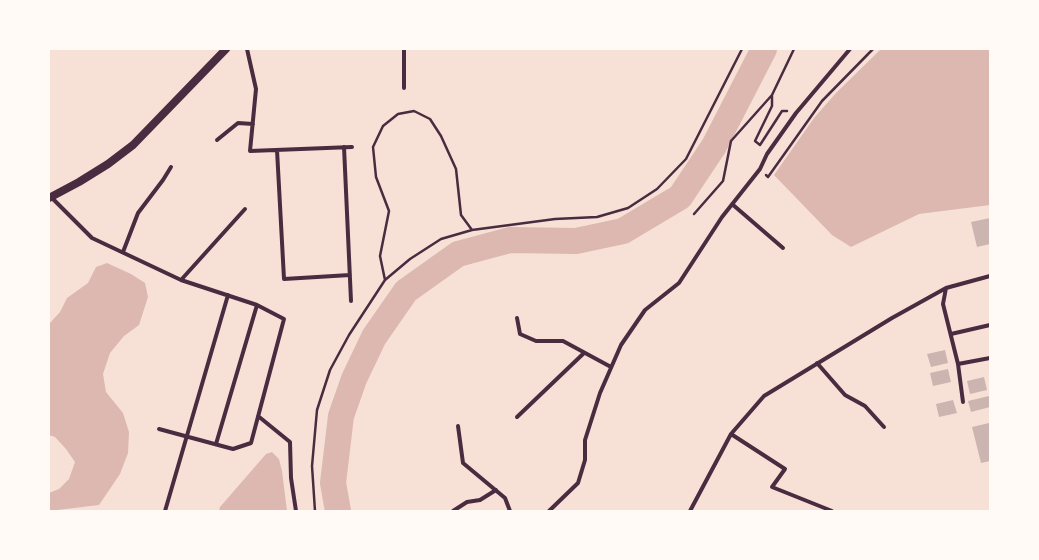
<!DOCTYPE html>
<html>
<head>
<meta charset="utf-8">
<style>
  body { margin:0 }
  #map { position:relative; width:1039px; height:560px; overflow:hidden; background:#f7e1d7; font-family:"Varela Round",sans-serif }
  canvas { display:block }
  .frame { position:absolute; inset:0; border:50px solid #fffaf5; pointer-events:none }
</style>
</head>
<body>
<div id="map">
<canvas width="1039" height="560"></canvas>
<div class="frame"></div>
</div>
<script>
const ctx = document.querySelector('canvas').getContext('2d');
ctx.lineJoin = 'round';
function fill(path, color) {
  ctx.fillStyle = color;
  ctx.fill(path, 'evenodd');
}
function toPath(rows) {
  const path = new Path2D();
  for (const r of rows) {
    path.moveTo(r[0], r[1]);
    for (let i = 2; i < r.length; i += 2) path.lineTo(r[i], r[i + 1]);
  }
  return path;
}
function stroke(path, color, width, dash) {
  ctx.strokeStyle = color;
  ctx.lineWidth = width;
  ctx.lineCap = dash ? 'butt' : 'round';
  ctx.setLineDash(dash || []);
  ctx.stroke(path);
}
fill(toPath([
  [881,49,990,49,990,205,919,214,851,247,832,235,774,175,814,118,836,93],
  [107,263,131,274,145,283,148,297,139,325,124,336,110,353,103,374,106,392,123,413,129,432,128,453,120,474,99,505,49,511,49,493,59,489,69,479,75,462,66,449,55,437,49,435,49,324,60,312,67,298,88,283,96,267],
  [272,452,279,459,282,471,287,511,219,511,220,507,266,454]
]), '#dcb8b0');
stroke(toPath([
  [338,511,333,483,341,416,354,379,374,337,406,291,458,254,510,240,576,241,623,231,680,197,714,146,764,49]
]), '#dcb8b0', 26);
fill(toPath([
  [990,218,990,244,977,247,971,222],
  [945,350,948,363,931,367,927,354],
  [948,369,951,382,933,386,930,373],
  [984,377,987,390,970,394,967,381],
  [989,396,990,407,971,412,968,401],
  [953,400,957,413,939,417,936,404],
  [989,423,990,461,981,463,972,427]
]), '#ccb4b1');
stroke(toPath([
  [772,95,772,106,755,141,760,145,782,111,787,111],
  [766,175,768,177,822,101,873,49],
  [694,214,723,181,731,141,772,95,794,49],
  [385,280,380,256,389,211,376,177,373,147,383,126,398,114,414,111,430,119,441,136,456,169,461,215,472,230],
  [315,511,312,466,317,410,330,370,349,335,385,280,410,259,441,239,472,230,555,219,597,217,628,208,657,189,686,159,742,49]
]), '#4a2c40', 2.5);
stroke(toPath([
  [247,49,256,89,250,151,352,147],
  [404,49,404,88],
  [217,140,238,123,253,124],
  [344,147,351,301],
  [277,150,284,279,350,275],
  [51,197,92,238,181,280,257,305,284,319,251,443,233,449,159,429],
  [732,204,783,248],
  [123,252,138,213,163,180,171,167],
  [181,280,245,209],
  [946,288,943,304,958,364,963,402],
  [517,318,520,334,536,341,563,341,611,367],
  [951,334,990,325],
  [817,363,845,395,865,406,884,427],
  [958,364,990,358],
  [258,416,290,442,291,478,296,511],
  [517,417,584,353],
  [458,426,463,463,505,498,510,511],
  [731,434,785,469,772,487,832,511],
  [216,444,257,305],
  [165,511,228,295],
  [453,511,467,502,480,500,496,490],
  [549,511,578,483,585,460,585,440,600,393,621,345,645,310,679,283,722,217,760,169,767,154,796,113,850,49],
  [690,511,731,434,764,396,892,318,946,288,990,276]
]), '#4a2c40', 4);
stroke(toPath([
  [49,198,79,182,108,164,133,145,226,49]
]), '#4a2c40', 8);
</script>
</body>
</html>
